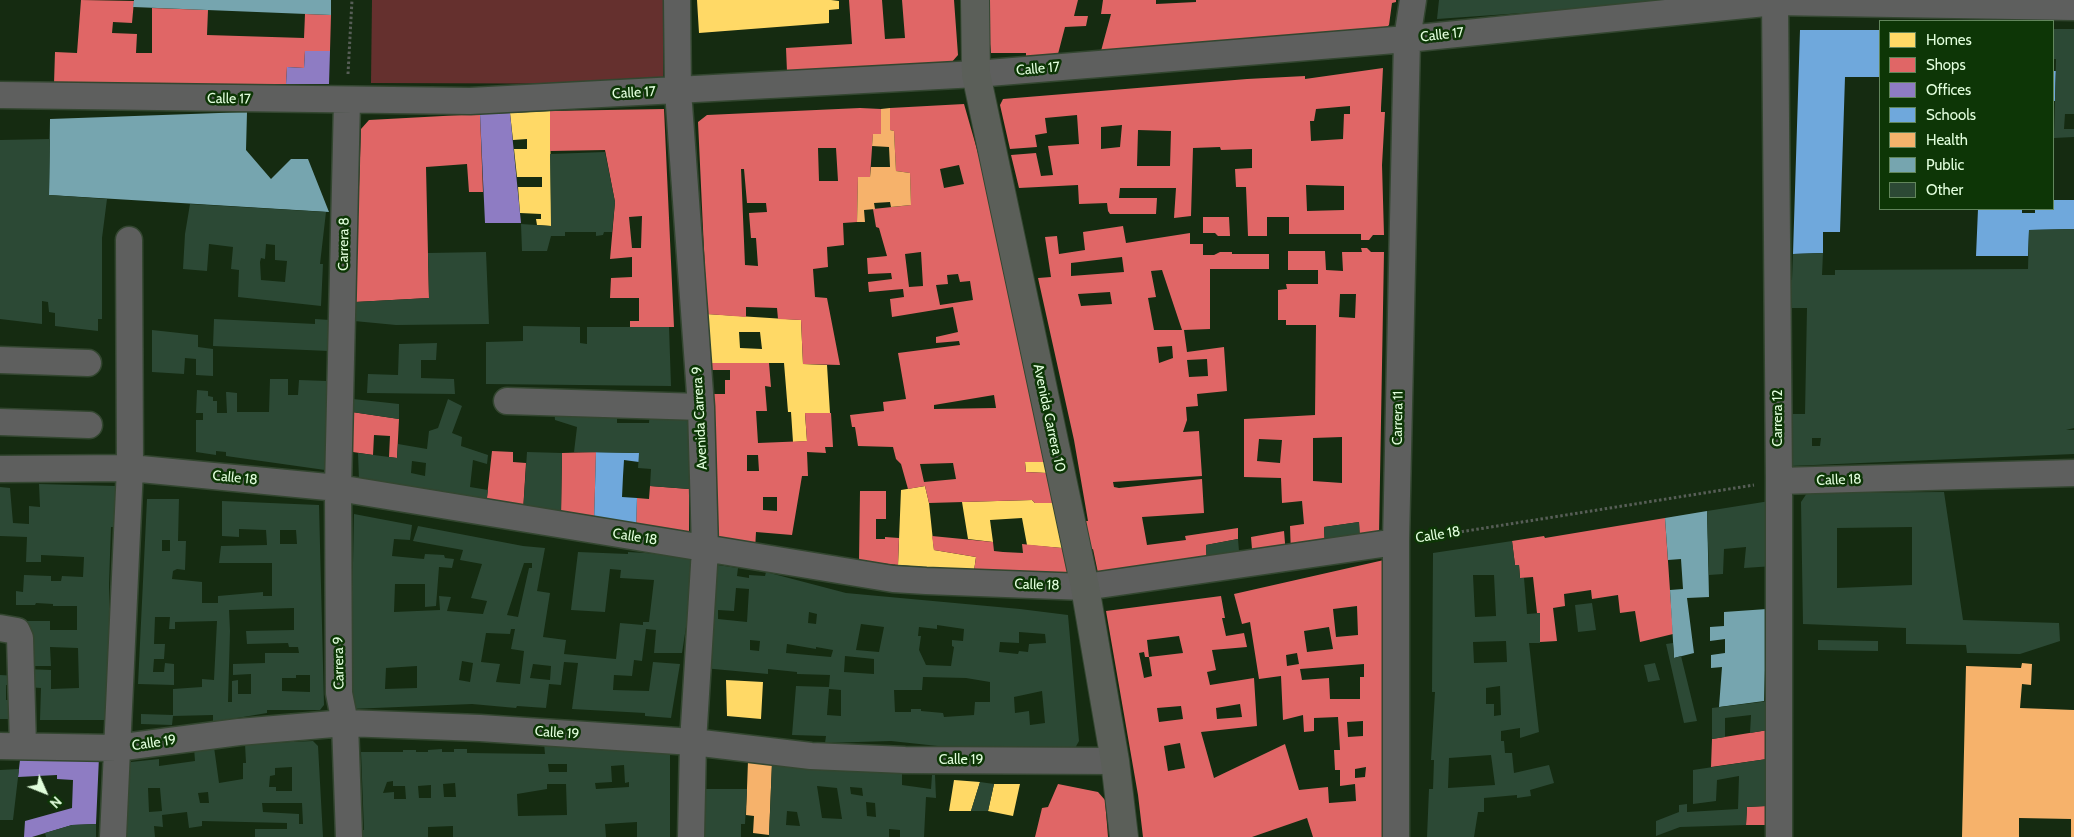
<!DOCTYPE html>
<html>
<head>
<meta charset="utf-8">
<style>
  body { margin:0 }
  #map { position:relative; width:2074px; height:837px; overflow:hidden; background:#152b11; font-family:Cabin,sans-serif }
  canvas { display:block }
  .legend { position:absolute; left:1879px; top:20px; width:175px; height:190px; box-sizing:border-box; background:#0d3606; border:1px solid #62865c; margin:0; padding:6px 9px; list-style:none; font-size:15px; color:#e1fedc }
  .legend li { display:flex; align-items:center; gap:10px; height:25px }
  .legend b { width:25px; border:1px solid #62865c }
  .north { position:absolute; left:20px; top:767px; width:50px; height:50px; -webkit-text-stroke:4px #0d3606; paint-order:stroke; rotate:134deg; font-size:14px; font-weight:700; line-height:20px; text-align:center; color:#e1fedc }
  .north::after { content:''; display:block; margin:auto; width:18px; height:22px; background:#e1fedc; clip-path:polygon(50% 0,100% 100%,50% 72%,0 100%) }
</style>
</head>
<body>
<div id="map">
<canvas width="2074" height="837"></canvas>
<ul class="legend">
<li><b style="height:14px;background:#ffd966"></b>Homes</li>
<li><b style="height:14px;background:#e06666"></b>Shops</li>
<li><b style="height:14px;background:#8e7cc3"></b>Offices</li>
<li><b style="height:14px;background:#6fa8dc"></b>Schools</li>
<li><b style="height:14px;background:#f6b26b"></b>Health</li>
<li><b style="height:14px;background:#76a5af"></b>Public</li>
<li><b style="height:14px;background:#2c4935"></b>Other</li>
</ul>
<div class="north">N</div>
</div>
<script>
const ctx = document.querySelector('canvas').getContext('2d');
ctx.lineJoin = 'round';
function fill(path, color) {
  ctx.fillStyle = color;
  ctx.fill(path, 'evenodd');
}
function toPath(rows) {
  const path = new Path2D();
  for (const r of rows) {
    path.moveTo(r[0], r[1]);
    for (let i = 2; i < r.length; i += 2) path.lineTo(r[i], r[i + 1]);
  }
  return path;
}
function stroke(path, color, width, dash) {
  ctx.strokeStyle = color;
  ctx.lineWidth = width;
  ctx.lineCap = dash ? 'butt' : 'round';
  ctx.setLineDash(dash || []);
  ctx.stroke(path);
}
function label(font, color, halo, rows, align = 'center') {
  ctx.font = font + ' Cabin,sans-serif';
  ctx.lineWidth = 5;
  ctx.setLineDash([]);
  ctx.textBaseline = 'middle';
  ctx.strokeStyle = halo;
  ctx.fillStyle = color;
  for (const [text, x, y, turn = 0] of rows) {
    ctx.save();
    ctx.translate(x, y);
    ctx.rotate((+turn || 0) * Math.PI / 180);
    ctx.textAlign = isNaN(turn) ? turn : align;
    if (halo) ctx.strokeText(text, 0, 0);
    ctx.fillText(text, 0, 0);
    ctx.restore();
  }
}
fill(toPath([
  [372,0,664,0,663,84,371,83]
]), '#65302e');
fill(toPath([
  [697,0,831,0,839,1,839,9,829,10,829,23,699,33],
  [550,111,551,203,551,226,537,225,536,219,541,219,541,214,520,213,518,187,542,187,542,177,517,177,514,149,527,149,527,139,513,140,510,113],
  [707,314,801,320,803,364,827,365,830,413,805,413,807,441,793,442,791,412,788,412,784,363,709,363],
  [739,332,760,332,762,349,740,348],
  [1025,462,1045,462,1047,473,1026,472],
  [925,486,929,503,934,550,976,557,974,571,898,565,901,490],
  [1032,500,1035,503,1053,503,1062,548,1027,545,1022,518,990,520,993,542,968,539,962,502],
  [726,680,763,682,761,719,727,716],
  [954,780,980,782,971,811,949,811],
  [994,784,1020,784,1013,816,988,811]
]), '#ffd966');
fill(toPath([
  [81,0,134,1,132,23,113,22,112,33,137,34,136,53,152,53,152,8,208,10,207,35,304,38,305,14,331,15,330,51,305,51,304,68,287,67,286,84,54,84,55,52,77,53],
  [849,0,882,0,885,39,905,38,902,0,954,0,958,55,951,63,787,72,786,48,852,44],
  [985,0,1078,0,1074,16,1088,16,1086,26,1065,27,1058,54,1026,56,1026,53,991,53],
  [1103,0,1156,0,1156,4,1196,2,1196,0,1396,0,1396,2,1392,3,1389,25,1386,28,1101,51,1111,14,1101,14],
  [1383,68,1381,108,1381,112,1385,112,1382,165,1384,235,1373,235,1369,240,1361,240,1361,234,1289,234,1289,217,1267,217,1267,236,1248,236,1246,187,1236,187,1235,169,1252,168,1252,149,1221,150,1220,147,1193,148,1191,216,1174,218,1176,188,1120,188,1119,198,1157,198,1156,214,1110,214,1108,211,1107,203,1079,204,1078,185,1019,188,1011,155,1036,153,1041,176,1053,175,1048,146,1079,144,1077,115,1045,118,1047,133,1035,135,1037,147,1010,149,1000,105,1003,99,1247,79,1305,76,1305,79],
  [1350,106,1350,114,1344,114,1343,139,1311,141,1310,121,1314,121,1316,109],
  [1122,125,1120,147,1101,149,1101,127],
  [1138,130,1171,131,1170,166,1137,166],
  [1306,185,1344,186,1344,210,1307,211],
  [964,104,980,160,982,160,1045,462,1025,462,1026,472,1047,473,1053,503,1035,503,1032,500,929,503,925,486,908,489,901,464,896,459,893,447,858,446,855,427,852,427,850,415,884,411,883,402,906,399,898,353,960,345,959,341,936,343,936,337,958,332,953,307,892,317,890,299,904,297,903,289,869,292,868,282,892,279,891,273,868,274,867,258,887,256,879,228,876,227,873,209,911,205,910,173,896,171,894,131,890,130,890,108],
  [959,165,964,184,944,188,940,169],
  [921,252,923,286,909,287,905,254],
  [958,274,960,282,970,281,973,300,940,305,936,285,948,284,947,275],
  [994,395,996,408,934,409,934,405],
  [953,463,956,479,924,482,920,464],
  [860,108,881,109,881,134,873,134,870,177,858,177,857,222,843,223,844,245,827,247,828,267,813,269,815,297,827,298,840,365,803,364,801,320,778,319,777,308,746,307,746,317,707,314,698,122,707,115],
  [818,148,836,148,838,181,819,181],
  [741,169,744,169,747,203,766,203,767,212,749,213,751,238,756,238,758,266,745,265],
  [664,109,674,327,630,327,630,321,639,321,639,298,610,298,611,278,632,277,632,257,610,259,615,202,605,150,550,151,550,111],
  [642,216,641,248,632,248,629,217],
  [480,114,483,192,469,192,467,164,426,167,429,298,355,302,361,129,369,120],
  [1203,217,1229,217,1230,236,1218,236,1215,233,1203,233],
  [1123,226,1126,243,1190,233,1190,244,1203,244,1203,255,1214,255,1220,252,1232,252,1232,254,1269,254,1269,269,1210,269,1210,329,1184,330,1187,352,1224,347,1227,391,1197,394,1198,406,1186,407,1187,420,1183,432,1199,431,1202,476,1113,482,1114,487,1119,488,1202,479,1204,513,1142,517,1147,545,1186,540,1185,536,1238,528,1238,539,1206,545,1207,568,1098,573,1093,549,1090,550,1085,521,1088,521,1074,440,1038,278,1051,277,1045,237,1057,236,1059,254,1085,250,1083,232],
  [1122,257,1124,272,1071,276,1071,263],
  [1162,270,1182,330,1154,330,1148,298,1156,297,1151,271],
  [1110,292,1112,304,1081,306,1078,294],
  [1172,346,1173,358,1159,363,1157,347],
  [1207,359,1208,376,1189,377,1187,360],
  [1361,248,1367,248,1371,252,1384,252,1379,534,1360,542,1359,522,1324,527,1325,548,1291,554,1290,526,1304,524,1302,501,1282,503,1281,478,1244,477,1244,419,1315,415,1316,325,1286,325,1286,320,1278,320,1278,290,1287,289,1286,284,1318,284,1318,270,1288,270,1288,251,1325,251,1326,270,1343,271,1342,252,1362,252],
  [1340,294,1356,294,1355,318,1339,317],
  [1342,437,1342,483,1313,481,1313,438],
  [1259,439,1282,440,1280,463,1257,461],
  [709,363,769,363,771,387,765,386,767,411,756,411,758,443,807,441,805,413,831,413,833,447,825,447,826,453,807,452,808,476,802,476,792,535,756,532,755,550,712,536,710,389,713,389,713,394,725,394,725,380,730,380,730,370,709,370],
  [747,455,758,455,759,471,747,471],
  [763,497,777,497,777,511,763,510],
  [352,412,399,419,397,458,389,457,390,436,374,435,373,455,353,452],
  [492,451,513,452,513,462,526,463,523,512,486,506],
  [596,452,594,523,561,514,562,453],
  [650,486,689,489,689,533,636,530,637,498,649,499],
  [860,491,886,491,886,519,876,519,876,539,885,539,885,537,899,538,898,565,859,561],
  [1665,518,1673,634,1640,642,1635,611,1620,613,1618,595,1592,599,1591,590,1564,594,1565,606,1553,608,1557,641,1540,642,1540,613,1537,613,1533,577,1520,578,1519,565,1515,565,1512,541,1544,536,1545,538],
  [1284,531,1286,555,1253,561,1251,537],
  [932,536,993,542,994,551,1003,552,1023,553,1022,544,1062,548,1069,577,974,571,976,557,934,550],
  [1384,560,1384,837,1313,837,1307,818,1252,837,1143,837,1138,795,1106,611,1221,596,1225,618,1222,618,1226,636,1244,633,1247,647,1212,650,1216,670,1207,672,1210,685,1254,678,1257,726,1201,732,1214,778,1285,744,1299,790,1328,787,1329,803,1356,801,1355,784,1340,786,1340,770,1335,770,1334,750,1340,750,1338,717,1314,718,1314,731,1304,732,1303,715,1283,720,1281,676,1259,679,1250,622,1242,624,1234,594],
  [1357,606,1358,635,1336,637,1333,609],
  [1329,627,1333,649,1307,652,1304,631],
  [1179,636,1183,653,1149,657,1147,640],
  [1144,652,1145,657,1149,657,1152,676,1144,678,1139,653],
  [1297,653,1299,664,1287,666,1286,655],
  [1364,664,1364,677,1360,677,1360,699,1330,699,1329,678,1302,680,1300,669],
  [1240,704,1242,717,1217,719,1216,708],
  [1181,706,1183,719,1159,722,1157,708],
  [1363,721,1363,736,1348,737,1347,722],
  [1180,743,1185,768,1168,771,1164,746],
  [1366,767,1365,777,1355,778,1355,769],
  [1768,730,1767,759,1711,767,1712,739],
  [1058,784,1098,792,1105,800,1108,837,1035,837,1042,808,1048,807],
  [1766,806,1766,825,1746,825,1747,807]
]), '#e06666');
fill(toPath([
  [305,51,330,51,329,84,286,84,287,67,304,68],
  [510,113,521,223,485,223,480,114],
  [99,757,96,824,72,825,32,837,24,837,25,821,72,808,73,780,57,779,57,775,18,777,20,760]
]), '#8e7cc3');
fill(toPath([
  [1800,30,1880,30,1880,77,1845,77,1840,232,1823,232,1823,253,1793,254],
  [2053,71,2056,71,2055,101,2053,101],
  [2053,200,2074,200,2074,229,2029,230,2028,256,1976,256,1978,209,2022,209,2022,213,2035,213,2035,209,2053,209],
  [596,452,639,453,639,462,624,460,623,476,622,497,637,498,636,530,594,523]
]), '#6fa8dc');
fill(toPath([
  [890,108,890,130,894,131,896,171,910,173,911,205,891,207,890,202,874,203,875,209,864,210,865,222,857,222,858,177,870,177,871,167,890,167,889,147,872,146,873,134,881,134,881,109],
  [2022,663,2032,664,2031,685,2022,684,2020,708,2074,710,2074,837,2071,837,2071,819,2019,818,2019,837,1962,837,1966,666,2021,668],
  [748,761,772,763,769,835,753,833,754,816,746,815]
]), '#f6b26b');
fill(toPath([
  [134,0,331,0,331,15,133,7],
  [247,112,246,150,271,179,291,159,308,159,329,212,49,195,50,119],
  [1707,511,1709,597,1687,598,1694,653,1674,658,1670,590,1683,589,1681,559,1668,560,1665,518],
  [1767,609,1764,701,1719,707,1722,667,1711,668,1711,655,1725,653,1725,639,1710,641,1710,627,1724,626,1724,612]
]), '#76a5af');
fill(toPath([
  [1439,0,1708,0,1437,19],
  [2053,29,2074,29,2074,114,2065,114,2064,129,2074,129,2074,137,2054,138,2056,59,2053,59],
  [50,139,49,195,107,199,102,238,102,319,98,319,98,331,55,326,55,313,49,312,48,302,42,301,42,324,0,319,0,140],
  [605,152,615,202,612,232,604,232,603,235,596,236,596,232,565,232,565,236,551,236,547,251,522,251,521,224,551,226,550,154],
  [190,204,326,212,320,264,323,264,321,306,238,297,239,270,231,269,233,247,209,244,207,271,183,269,185,234],
  [266,244,275,245,275,260,287,261,285,282,261,280,260,262,261,258,265,259],
  [2074,229,2074,428,2066,430,2074,430,2074,454,1790,466,1785,414,1805,414,1807,308,1789,308,1789,280,1792,280,1793,254,1823,253,1822,275,1835,275,1835,270,2028,269,2029,230],
  [1812,438,1821,438,1820,446,1812,446],
  [486,252,489,324,396,325,354,321,355,302,429,298,428,253],
  [214,319,315,324,315,319,330,320,329,351,213,346],
  [523,326,580,327,580,343,587,344,587,327,669,327,671,386,486,384,486,342,523,341],
  [152,330,198,335,198,347,213,349,213,376,196,375,196,359,185,358,184,374,152,372],
  [437,343,436,360,421,360,421,378,454,379,455,394,367,393,368,374,398,375,399,344],
  [270,379,288,379,288,395,298,395,299,380,327,381,325,470,226,456,226,452,216,451,216,455,196,452,196,420,203,420,203,413,196,413,197,390,208,391,208,396,213,397,213,401,217,401,217,413,227,413,226,392,228,392,237,393,237,412,269,412],
  [353,399,399,404,399,419,352,412],
  [448,399,462,406,452,433,462,437,461,446,488,455,487,464,473,460,470,487,488,490,486,506,359,480,358,453,397,458,398,444,427,449,429,431,438,428],
  [412,461,426,463,425,476,411,473],
  [554,407,617,409,617,423,649,423,650,410,690,412,689,489,650,486,651,469,638,468,639,453,574,452,577,427,555,420],
  [527,452,562,453,561,514,523,512],
  [39,484,116,486,116,527,111,527,109,584,109,720,40,720,41,688,25,687,26,669,51,670,51,689,79,688,78,648,50,647,51,666,25,666,25,621,50,621,50,630,77,630,77,606,53,606,53,604,36,603,35,605,16,605,16,591,23,592,24,575,51,576,51,581,61,581,62,576,83,577,84,557,41,555,41,562,26,562,27,537,0,536,0,487,10,488,13,523,29,524,29,506,40,507],
  [1944,492,1963,620,2059,623,2060,641,2020,654,1967,653,1966,645,1906,644,1906,628,1803,624,1801,502,1807,493],
  [1912,527,1912,585,1837,588,1837,528],
  [147,499,179,499,178,541,186,541,185,570,177,569,173,571,172,579,202,582,202,603,218,603,218,596,263,592,263,596,272,596,272,563,219,563,221,546,267,545,266,530,239,529,239,537,222,536,222,501,319,505,324,705,320,710,267,710,267,713,213,722,213,715,173,716,172,725,141,724,141,714,173,715,173,689,202,687,202,679,214,680,217,621,175,622,175,629,169,629,170,617,155,617,154,644,165,644,164,659,154,659,153,672,164,672,165,663,174,664,174,685,138,684],
  [280,530,296,530,297,544,280,544],
  [162,540,170,540,170,551,162,551],
  [294,608,294,630,246,631,247,644,288,643,289,647,298,647,299,653,265,653,265,663,233,664,233,675,251,674,251,694,238,694,238,680,232,681,232,702,228,702,230,631,229,610],
  [296,675,310,675,310,692,282,691,282,678,296,678],
  [1776,500,1774,566,1744,568,1746,547,1724,549,1723,574,1709,575,1707,511],
  [354,514,412,525,410,540,394,539,392,556,424,559,425,554,444,555,445,558,454,559,452,568,439,567,436,606,425,607,425,584,395,584,394,612,440,610,439,596,451,597,447,611,483,614,487,601,471,598,482,564,460,560,463,550,413,541,418,526,523,546,545,548,537,591,550,593,543,637,566,640,564,654,616,659,620,623,643,625,643,622,649,622,654,580,620,578,621,570,610,569,605,612,571,610,578,552,628,554,628,552,697,556,682,653,654,653,656,630,646,629,642,661,634,660,632,676,614,675,613,690,649,691,653,662,680,664,671,718,645,716,645,713,572,709,578,663,564,662,561,685,549,684,546,708,517,706,516,708,472,704,350,709],
  [524,563,532,563,532,568,529,568,518,617,507,615],
  [511,629,515,629,511,649,524,651,520,684,496,682,500,664,481,662,486,633,510,634],
  [462,661,473,663,470,682,459,680],
  [533,664,551,666,550,680,530,678],
  [417,666,417,688,385,689,386,668],
  [1359,522,1360,542,1325,548,1324,527],
  [1238,539,1240,563,1207,568,1206,545],
  [1512,541,1515,565,1519,565,1520,578,1524,578,1527,614,1540,613,1540,643,1529,643,1539,732,1520,738,1520,728,1501,731,1501,741,1504,741,1505,753,1512,753,1514,773,1549,765,1554,783,1530,790,1531,796,1517,798,1517,795,1484,798,1484,812,1478,812,1474,837,1427,837,1429,789,1433,789,1434,760,1431,760,1435,692,1432,692,1433,553],
  [1473,575,1494,575,1496,616,1475,617],
  [1506,641,1507,662,1474,663,1473,642],
  [1500,686,1501,715,1494,716,1494,704,1486,704,1486,688],
  [1491,755,1495,785,1448,788,1449,758],
  [711,564,738,568,737,576,749,578,749,575,765,576,766,572,846,593,1020,609,1068,615,1079,741,1074,750,947,747,891,741,825,743,826,736,792,735,796,686,829,687,830,675,797,674,797,672,768,669,768,674,703,668],
  [736,588,749,589,747,622,718,619,718,610,734,611],
  [809,612,817,614,816,624,808,623],
  [861,624,884,627,879,652,856,650],
  [937,625,964,629,963,641,952,640,952,646,954,647,951,666,926,665,919,650,921,636,918,636,919,627,937,629],
  [1019,632,1045,634,1046,643,1029,644,1028,652,1019,651,1018,654,999,652,1000,642,1019,643],
  [750,640,760,641,759,651,750,650],
  [787,644,816,649,816,647,833,650,831,657,786,653],
  [845,656,874,659,874,674,844,672],
  [923,677,966,678,990,682,990,702,975,702,974,715,944,717,943,713,921,711,921,709,911,709,911,712,895,712,894,690,922,690],
  [829,689,841,690,841,716,827,715],
  [1042,691,1045,723,1030,725,1029,711,1015,713,1014,697],
  [1592,603,1596,630,1578,632,1575,605],
  [1818,640,1878,641,1878,651,1818,650],
  [1673,643,1674,658,1681,656,1697,721,1684,723,1666,644],
  [1655,663,1660,680,1648,682,1644,665],
  [0,675,19,676,19,686,6,685,6,700,12,700,11,719,0,719],
  [1769,701,1768,730,1750,733,1751,715,1725,718,1725,737,1712,739,1712,708],
  [313,741,318,746,323,837,255,837,255,829,287,829,287,823,202,821,202,826,189,828,187,812,162,815,163,827,154,826,155,837,123,837,124,771,131,762,159,759,159,766,195,761,194,748,214,747,219,783,243,779,243,763,246,763,245,744],
  [292,767,292,791,276,791,276,787,269,787,270,776,275,775,275,768],
  [148,788,160,788,162,811,149,812],
  [208,792,209,803,200,803,198,793],
  [262,803,302,803,303,824,299,824,299,814,263,812],
  [544,743,670,744,670,837,637,837,637,822,605,824,606,837,453,837,453,826,428,827,428,837,361,837,361,830,364,830,361,752,403,752,403,750,416,750,416,752,428,752,428,750,442,749,442,752,454,752,454,749,467,749,467,753,545,754],
  [548,764,567,764,567,772,549,772],
  [624,765,625,783,629,782,629,787,596,789,595,783,612,782,611,766],
  [393,781,393,786,405,786,406,799,394,799,394,792,383,793,387,782],
  [455,783,456,797,444,797,443,784],
  [547,784,566,784,567,815,518,816,517,794,547,789],
  [431,785,431,798,419,798,418,786],
  [1767,759,1766,806,1747,807,1746,825,1680,827,1656,836,1656,821,1679,812,1679,805,1687,804,1687,812,1738,809,1739,776,1717,780,1716,801,1693,804,1693,770],
  [772,763,902,772,902,785,931,789,932,775,935,775,936,798,926,797,924,837,900,837,900,830,889,829,889,837,769,837],
  [817,786,837,788,842,819,822,818],
  [850,787,862,788,863,796,851,794],
  [866,802,875,803,876,817,867,816],
  [787,811,797,812,800,826,786,825],
  [19,769,13,820,0,820,0,770],
  [980,782,994,784,988,811,971,811],
  [706,789,747,789,745,824,741,824,741,837,704,837],
  [96,824,96,837,46,837,45,833,72,825]
]), '#2c4935');
const minor = toPath([
  [677,0,678,91,701,407,705,549,693,742,691,837],
  [1775,0,1779,481,1779,837],
  [0,95,470,101,976,74,1407,39,1775,2,2074,7],
  [347,101,338,488,339,693,345,723,349,837],
  [0,360,88,363],
  [507,401,701,407],
  [0,422,89,425],
  [0,469,130,468,338,488,893,579,926,581,1085,587,1396,542],
  [1779,481,2074,473],
  [0,628,17,631,20,638,23,746],
  [0,746,116,748,239,732,345,723,480,728,693,742,811,756,905,760,1115,761],
  [113,837,130,468,129,240],
  [1396,837,1396,542,1407,39,1413,0]
]);
const major = toPath([
  [975,0,976,74,1085,587,1115,761,1124,837]
]);
stroke(minor, '#334630', 29);
stroke(major, '#334630', 30);
stroke(toPath([
  [348,74,352,0],
  [1422,538,1754,485]
]), '#575e57', 3, [2.5, 2.5]);
stroke(minor, '#5e5f5e', 26);
stroke(major, '#5b5f59', 28);
label('14px', '#e1fedc', '#0d3606', [
  ["Calle 17",1442,35,-6],
  ["Calle 17",1038,69,-5],
  ["Calle 17",634,93,-3],
  ["Calle 17",229,99,1],
  ["Carrera 8",344,244,-89],
  ["Avenida Carrera 9",700,418,-93],
  ["Avenida Carrera 10",1049,418,78],
  ["Carrera 11",1398,418,-89],
  ["Carrera 12",1778,418,-90],
  ["Calle 18",235,478,6],
  ["Calle 18",1839,480,-2],
  ["Calle 18",1438,535,-9],
  ["Calle 18",635,537,9],
  ["Calle 18",1037,585,2],
  ["Carrera 9",339,663,-91],
  ["Calle 19",557,733,4],
  ["Calle 19",154,743,-8],
  ["Calle 19",961,760]
]);
</script>
</body>
</html>
